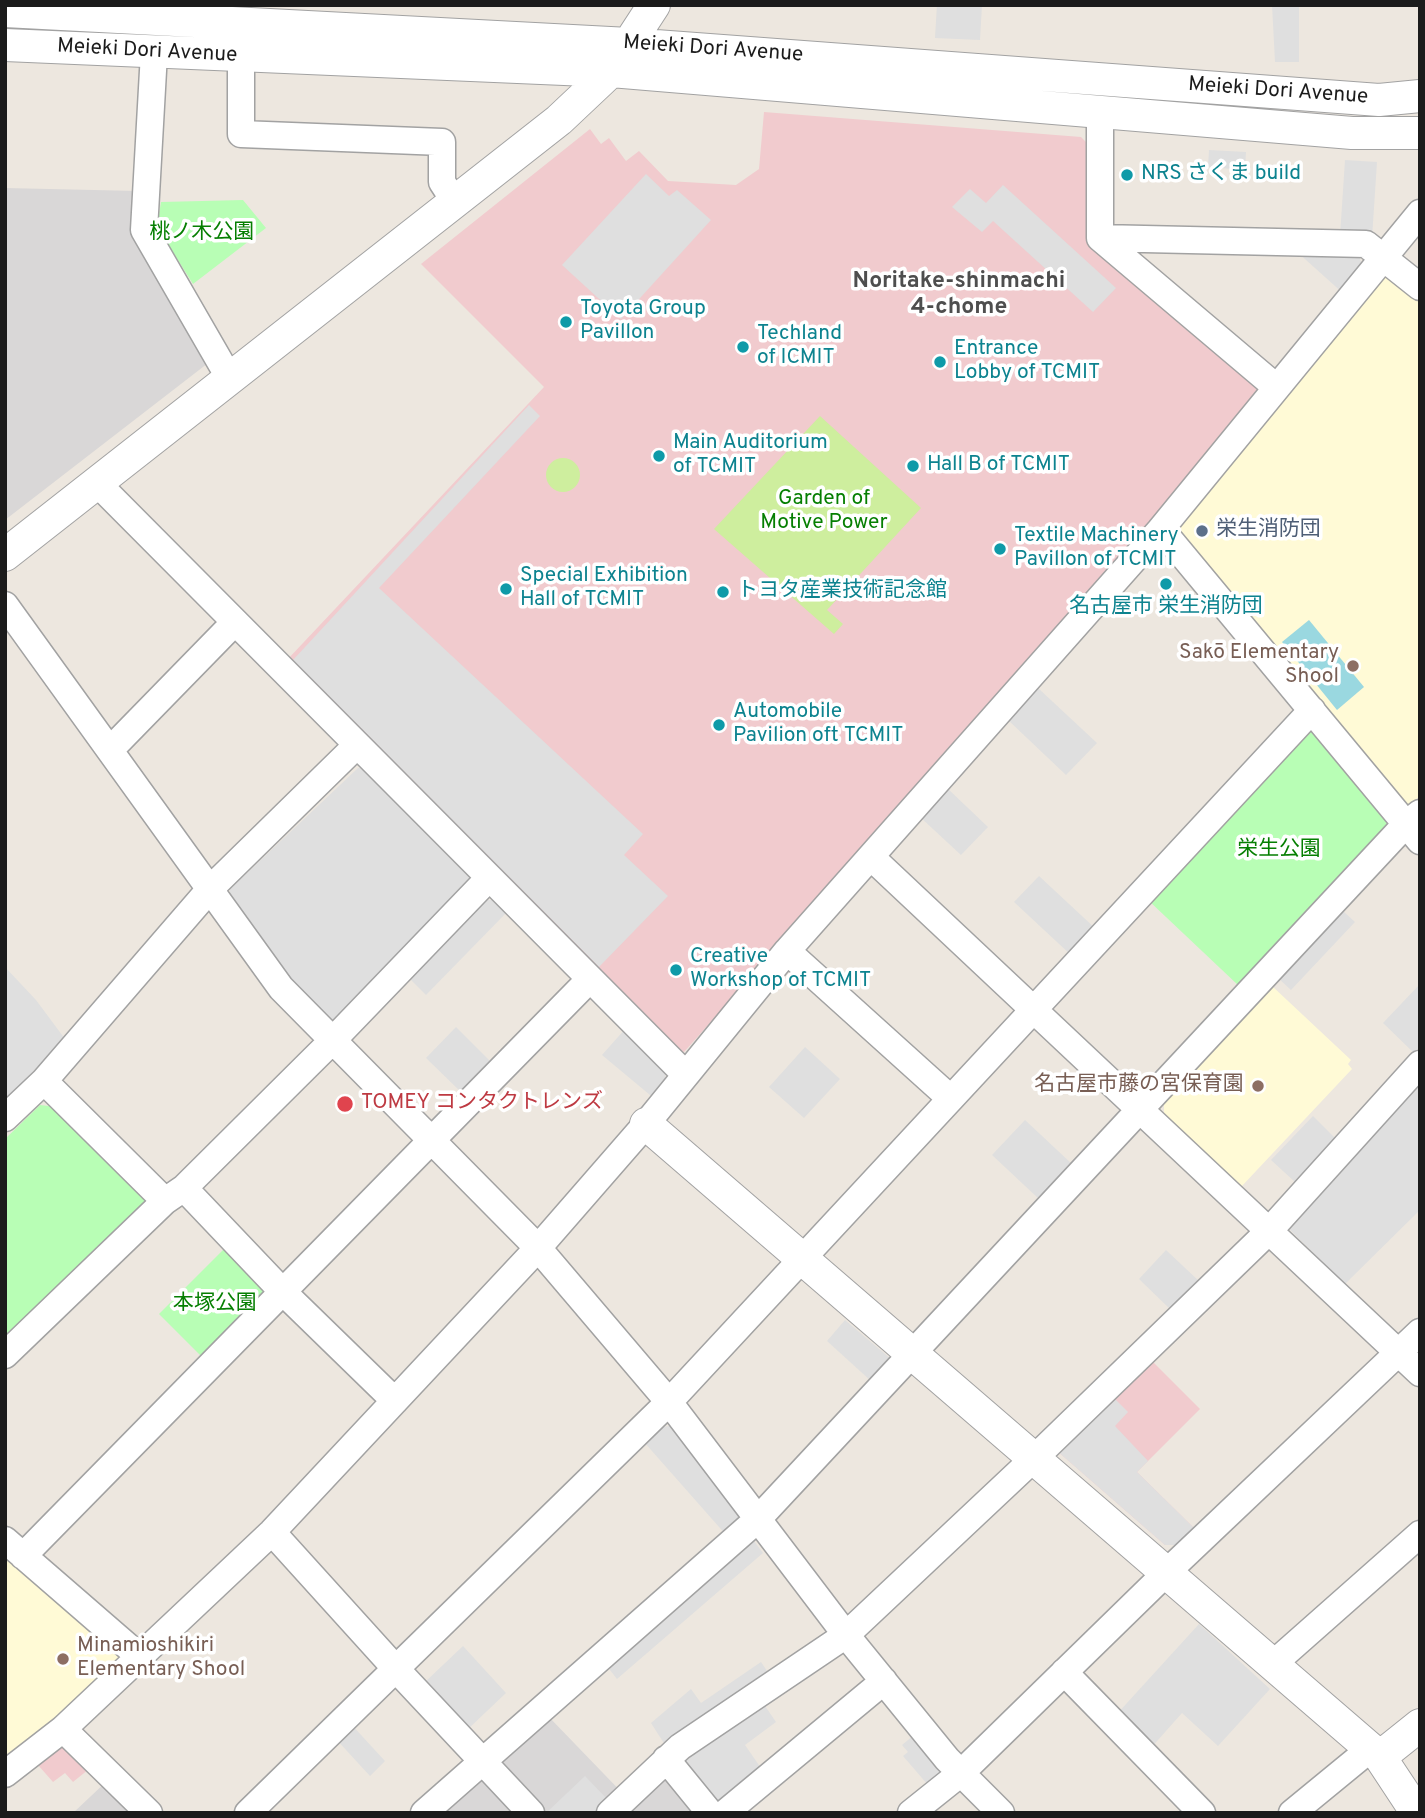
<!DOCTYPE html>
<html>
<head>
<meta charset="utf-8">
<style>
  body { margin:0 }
  #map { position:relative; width:1425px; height:1818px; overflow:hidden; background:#ede7df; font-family:Overpass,sans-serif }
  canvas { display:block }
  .frame { position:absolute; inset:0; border:7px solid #1b1b1b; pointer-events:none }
</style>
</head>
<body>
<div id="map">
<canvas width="1425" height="1818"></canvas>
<div class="frame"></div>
</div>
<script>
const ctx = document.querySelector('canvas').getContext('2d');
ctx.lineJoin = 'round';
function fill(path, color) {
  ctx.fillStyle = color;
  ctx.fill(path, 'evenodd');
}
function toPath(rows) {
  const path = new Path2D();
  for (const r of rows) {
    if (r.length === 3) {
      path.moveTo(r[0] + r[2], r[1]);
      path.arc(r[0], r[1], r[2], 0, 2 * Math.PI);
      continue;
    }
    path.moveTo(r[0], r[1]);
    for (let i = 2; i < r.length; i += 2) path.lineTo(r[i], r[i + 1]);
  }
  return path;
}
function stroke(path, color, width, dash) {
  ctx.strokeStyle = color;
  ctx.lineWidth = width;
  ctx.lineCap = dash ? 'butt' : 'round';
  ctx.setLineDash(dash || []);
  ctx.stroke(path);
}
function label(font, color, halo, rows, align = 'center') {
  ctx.font = font + ' Overpass,"Noto Sans JP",sans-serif';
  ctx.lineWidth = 7;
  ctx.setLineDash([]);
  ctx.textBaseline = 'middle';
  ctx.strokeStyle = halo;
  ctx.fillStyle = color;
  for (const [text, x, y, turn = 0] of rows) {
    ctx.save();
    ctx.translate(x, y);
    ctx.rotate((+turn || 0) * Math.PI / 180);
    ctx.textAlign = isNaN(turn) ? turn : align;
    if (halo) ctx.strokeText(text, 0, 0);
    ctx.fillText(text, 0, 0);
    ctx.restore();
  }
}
fill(toPath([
  [5,188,138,191,212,360,5,520],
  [548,1716,631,1802,659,1775,669,1776,699,1813,437,1813],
  [108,1780,140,1813,73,1813]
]), '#d9d7d7');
fill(toPath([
  [764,112,1081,137,1090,146,1089,244,1259,382,1259,394,1155,525,684,1052,675,1050,287,660,544,387,421,264,590,129,601,144,609,138,626,161,639,151,668,181,736,185,759,169],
  [1150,1359,1200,1409,1137,1472,1195,1529,1165,1545,1056,1450],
  [67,1742,89,1769,73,1782,65,1773,53,1782,38,1765]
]), '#f1cbce');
fill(toPath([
  [1394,273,1420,296,1420,796,1404,809,1179,536,1179,528,1383,276],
  [1272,986,1351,1060,1348,1064,1352,1069,1241,1187,1164,1114,1164,1103],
  [5,1549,124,1651,119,1667,5,1766]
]), '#fffad6');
fill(toPath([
  [820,416,921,508,827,610,843,624,834,634,714,529],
  [563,475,17]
]), '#ceee9e');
fill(toPath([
  [243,200,266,228,193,284,157,227,161,202],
  [1308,728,1317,728,1389,824,1239,986,1148,900],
  [40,1105,57,1107,147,1196,145,1207,5,1340,5,1139],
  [229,1244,270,1286,206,1361,159,1314]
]), '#b8feb5');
fill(toPath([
  [937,5,982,5,980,40,935,38],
  [1272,5,1299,5,1299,62,1275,62],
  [1209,150,1246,152,1245,170,1208,167],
  [1345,160,1377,162,1372,238,1340,236],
  [646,174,669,196,677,190,711,220,621,319,562,265],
  [1003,185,1116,288,1093,312,993,221,982,232,952,207,970,189,986,203],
  [1296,251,1358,252,1364,272,1345,295],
  [529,405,540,416,379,588,643,834,624,855,668,896,599,967,293,660],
  [1038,688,1097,743,1066,775,1008,720],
  [369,767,471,871,472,885,343,1022,329,1023,289,983,230,898,230,889,358,768],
  [946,787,988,827,961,855,919,816],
  [1039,876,1097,930,1072,956,1014,902],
  [484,900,498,900,509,910,426,995,410,979],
  [1342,910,1355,922,1291,990,1278,978],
  [5,967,36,1000,65,1039,5,1100],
  [1420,984,1420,1047,1414,1053,1383,1023],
  [456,1027,492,1063,462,1093,426,1058],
  [626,1028,665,1067,666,1087,656,1100,602,1055],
  [805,1047,840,1079,804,1118,769,1087],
  [1420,1078,1420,1210,1345,1284,1290,1230,1289,1223],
  [1313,1116,1336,1139,1295,1182,1271,1160],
  [1025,1120,1072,1164,1039,1199,992,1155],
  [1166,1250,1200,1282,1172,1311,1139,1279],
  [845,1320,891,1359,871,1381,827,1341],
  [1112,1396,1128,1412,1115,1426,1148,1461,1137,1472,1195,1529,1180,1545,1165,1545,1056,1450],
  [673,1425,739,1516,737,1529,727,1536,644,1442,658,1428],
  [749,1539,754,1541,763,1553,617,1679,606,1665],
  [1199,1624,1270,1689,1218,1746,1182,1713,1150,1749,1116,1715],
  [463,1646,506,1693,467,1730,424,1683],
  [761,1662,771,1677,667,1748,651,1723,691,1689,701,1703],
  [763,1703,776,1722,745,1745,763,1771,716,1809,683,1766,685,1756],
  [350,1723,385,1761,370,1776,335,1738],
  [914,1735,941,1769,941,1774,928,1785,903,1756,908,1752,902,1745],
  [585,1776,610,1802,599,1813,546,1813]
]), '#dfdfdf');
fill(toPath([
  [1309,620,1364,687,1337,710,1282,642]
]), '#9ad8e0');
const minor = toPath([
  [154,53,144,230,230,379],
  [241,56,241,134,442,142,442,182,455,202],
  [1100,113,1100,238,1276,387],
  [1100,238,1366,244,1420,287],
  [97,483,686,1075],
  [1161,529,1420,841],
  [5,605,281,988,538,1248,669,1402,846,1635,947,1759,1001,1813],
  [110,750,234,623],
  [871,857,1420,1373],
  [787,951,950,1098],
  [44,1081,165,1201],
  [5,1118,44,1081,210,889,356,746],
  [184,1188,283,1292,395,1401],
  [5,1355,165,1201,184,1188,333,1040,489,878],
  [272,1532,396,1669,531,1813],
  [5,1540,140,1657],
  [23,1556,590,979],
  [1273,1664,1420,1534],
  [1064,1672,1202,1813],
  [63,1729,149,1813],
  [666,1759,710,1813],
  [5,1774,63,1729,272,1532,538,1248,646,1124,787,951,1161,529,1420,213],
  [248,1813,669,1402,1312,710],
  [424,1813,758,1519,1406,824,1420,813],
  [610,1813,680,1747,846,1635,1046,1447,1269,1231,1420,1064],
  [725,1813,884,1681],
  [911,1813,961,1773,1167,1572,1420,1332],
  [1292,1813,1370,1749]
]);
const tertiary = toPath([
  [5,11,629,44,1379,100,1420,96],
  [5,45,611,71,1352,133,1420,133],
  [5,555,559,120,611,71,654,5],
  [646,1124,1380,1757,1417,1813],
  [1380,1757,1420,1725]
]);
stroke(minor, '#a2a2a2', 29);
stroke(tertiary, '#a2a2a2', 34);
stroke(minor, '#fff', 26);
stroke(tertiary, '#fff', 32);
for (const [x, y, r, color] of [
  [1127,175,7,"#0f9aa8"],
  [566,322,7,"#0f9aa8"],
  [743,347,7,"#0f9aa8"],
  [940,362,7,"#0f9aa8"],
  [659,456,7,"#0f9aa8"],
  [913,466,7,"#0f9aa8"],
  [1202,531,7,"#5c6f8a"],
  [1000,549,7,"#0f9aa8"],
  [1166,584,7,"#0f9aa8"],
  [506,589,7,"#0f9aa8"],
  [723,592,7,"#0f9aa8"],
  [1353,666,7,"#8d6e63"],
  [719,725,7,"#0f9aa8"],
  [676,970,7,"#0f9aa8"],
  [1258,1086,7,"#8d6e63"],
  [345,1104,9,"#e0444e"],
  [63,1659,7,"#8d6e63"]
]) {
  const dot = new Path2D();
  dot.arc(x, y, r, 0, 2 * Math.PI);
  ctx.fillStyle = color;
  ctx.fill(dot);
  stroke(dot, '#fff', 2.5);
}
label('21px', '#1b1b1b', '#fff', [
  ["Meieki Dori Avenue",713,50,4],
  ["Meieki Dori Avenue",147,52,3],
  ["Meieki Dori Avenue",1278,92,4]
]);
label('21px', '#0d838f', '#fff', [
  ["NRS さくま build",1141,175],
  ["Toyota Group",580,310],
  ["Pavillon",580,334],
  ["Techland",757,335],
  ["of ICMIT",757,359],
  ["Entrance",954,350],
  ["Lobby of TCMIT",954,374],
  ["Main Auditorium",673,444],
  ["of TCMIT",673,468],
  ["Hall B of TCMIT",927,466],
  ["Textile Machinery",1014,537],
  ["Pavillon of TCMIT",1014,561],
  ["Special Exhibition",520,577],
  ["Hall of TCMIT",520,601],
  ["トヨタ産業技術記念館",737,592],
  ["名古屋市 栄生消防団",1166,608,"center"],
  ["Automobile",733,713],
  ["Pavilion oft TCMIT",733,737],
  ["Creative",690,958],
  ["Workshop of TCMIT",690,982]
], 'left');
label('21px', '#067f02', '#fff', [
  ["桃ノ木公園",202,234],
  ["Garden of",824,500],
  ["Motive Power",824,524],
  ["栄生公園",1279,851],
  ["本塚公園",215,1305]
]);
label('21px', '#4e5e75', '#fff', [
  ["栄生消防団",1216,531]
], 'left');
label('21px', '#785e54', '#fff', [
  ["Sakō Elementary",1339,654],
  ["Shool",1339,678],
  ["名古屋市藤の宮保育園",1244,1086],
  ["Minamioshikiri",77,1647,"left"],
  ["Elementary Shool",77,1671,"left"]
], 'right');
label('21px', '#be3a42', '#fff', [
  ["TOMEY コンタクトレンズ",361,1104]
], 'left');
label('bold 23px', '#4e4e4e', '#fff', [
  ["Noritake-shinmachi",959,282],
  ["4-chome",959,308]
]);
</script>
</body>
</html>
